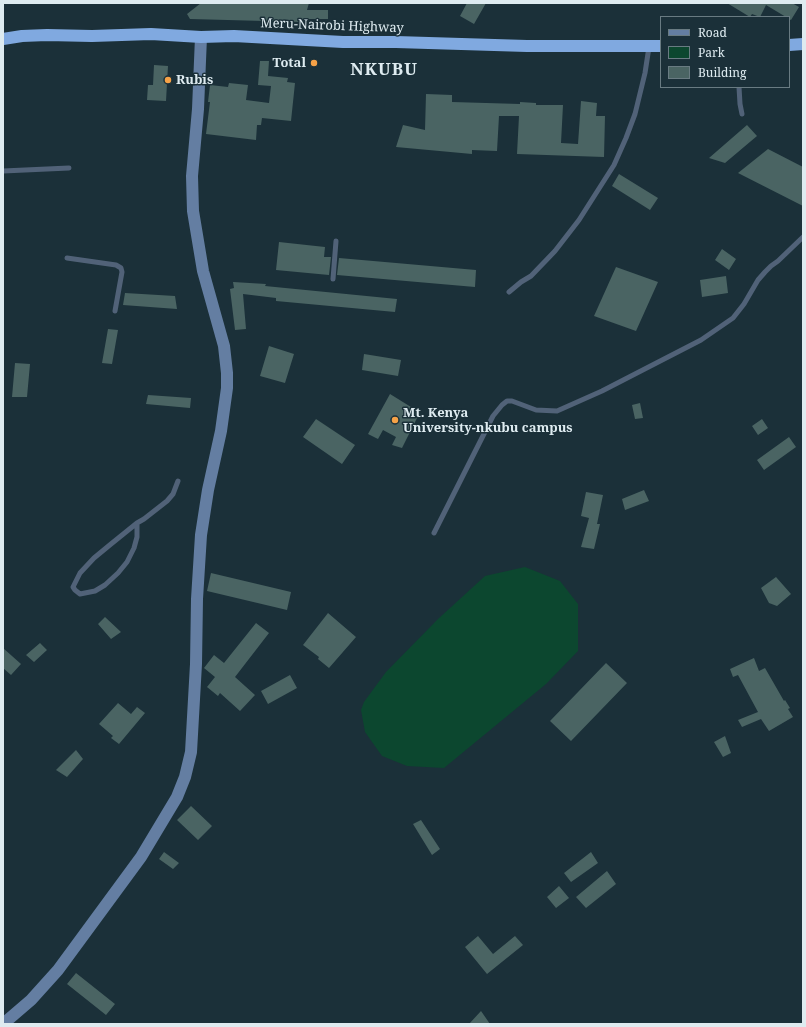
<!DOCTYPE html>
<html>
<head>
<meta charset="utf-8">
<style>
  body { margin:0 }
  #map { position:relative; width:806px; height:1027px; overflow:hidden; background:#1b3039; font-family:"Noto Serif",serif }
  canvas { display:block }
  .frame { position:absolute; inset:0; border:4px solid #deebf0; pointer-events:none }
  .legend { position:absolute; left:660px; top:16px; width:130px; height:72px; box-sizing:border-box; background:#1b3039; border:1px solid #697b82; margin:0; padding:5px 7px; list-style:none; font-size:12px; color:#deebf0 }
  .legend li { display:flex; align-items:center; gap:8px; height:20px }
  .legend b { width:20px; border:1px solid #697b82 }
</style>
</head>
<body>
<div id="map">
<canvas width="806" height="1027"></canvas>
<div class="frame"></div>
<ul class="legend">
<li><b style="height:5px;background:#647ea2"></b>Road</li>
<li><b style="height:11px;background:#0c472f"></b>Park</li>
<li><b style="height:11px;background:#4a6463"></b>Building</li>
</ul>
</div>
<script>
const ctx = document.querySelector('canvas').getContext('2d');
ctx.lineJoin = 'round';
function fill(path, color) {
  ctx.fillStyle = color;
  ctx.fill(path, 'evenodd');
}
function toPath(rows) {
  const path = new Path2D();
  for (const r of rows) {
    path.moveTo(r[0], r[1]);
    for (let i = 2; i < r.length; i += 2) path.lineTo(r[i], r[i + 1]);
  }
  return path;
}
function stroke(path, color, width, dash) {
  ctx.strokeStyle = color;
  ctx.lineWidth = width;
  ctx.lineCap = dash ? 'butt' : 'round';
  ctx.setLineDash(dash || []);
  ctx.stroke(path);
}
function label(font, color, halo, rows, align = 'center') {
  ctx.font = font + ' "Noto Serif",serif';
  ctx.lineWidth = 3;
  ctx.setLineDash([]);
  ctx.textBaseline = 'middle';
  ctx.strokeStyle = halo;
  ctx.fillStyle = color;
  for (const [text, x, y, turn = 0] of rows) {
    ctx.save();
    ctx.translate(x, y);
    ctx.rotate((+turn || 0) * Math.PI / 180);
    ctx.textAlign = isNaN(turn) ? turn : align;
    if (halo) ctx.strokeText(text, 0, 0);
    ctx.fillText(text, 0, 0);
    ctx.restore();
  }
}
fill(toPath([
  [525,567,560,581,578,604,578,651,546,684,444,768,407,766,382,756,365,732,361,710,364,702,386,672,438,619,485,576]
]), '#0c472f');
fill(toPath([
  [201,3,309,3,307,10,328,10,328,19,303,19,302,22,190,19,187,14],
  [467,3,486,3,474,24,460,16],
  [727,3,792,3,799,7,791,20,789,19,789,17,786,17,766,5,760,17,752,14,750,17],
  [260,61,269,61,268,76,288,78,287,82,295,83,291,121,262,118,261,125,257,125,256,140,206,134,210,102,208,102,210,85,228,87,229,83,248,85,246,100,269,103,271,86,258,85],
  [154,65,168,66,166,101,147,100,148,85,153,85],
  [426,94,452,95,452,102,520,104,520,102,536,103,536,105,563,105,561,143,578,144,581,101,597,103,596,116,605,116,604,157,517,154,519,116,499,116,497,151,472,150,472,154,396,147,403,125,425,130],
  [747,125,757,136,725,163,709,158],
  [768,149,803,167,803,206,738,173],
  [619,174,658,198,650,210,612,186],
  [279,242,325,247,324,257,331,257,329,275,276,270],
  [722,249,736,259,729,270,715,260],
  [339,258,476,270,475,287,337,275],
  [616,267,658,282,636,331,594,316],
  [726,276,728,293,702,297,700,280],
  [233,282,266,284,265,286,397,299,395,312,276,301,276,298,243,294,246,329,235,330,230,289,234,288],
  [125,293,175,296,177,309,123,305],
  [108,329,118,330,112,364,102,363],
  [269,346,294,354,285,383,260,376],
  [364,354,401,360,398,376,362,370],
  [15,363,30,364,27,397,12,397],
  [390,394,411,407,410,408,419,414,402,448,392,445,396,437,383,430,378,439,368,434],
  [148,395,191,398,190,408,146,404],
  [640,403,643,418,635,419,632,405],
  [316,419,355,445,342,464,303,437],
  [762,419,768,428,758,435,752,426],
  [789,437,796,447,764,470,757,460],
  [644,490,649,501,625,510,622,499],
  [586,492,603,495,597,524,600,524,594,549,581,547,589,518,581,516],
  [211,573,291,592,287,610,207,591],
  [776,577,791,594,777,606,769,603,761,588],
  [328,613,356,637,329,668,318,659,319,657,303,645],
  [105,617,121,632,111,639,98,624],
  [256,623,269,633,235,677,255,695,240,711,220,693,218,696,207,687,215,677,204,668,214,655,224,663],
  [40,643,47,650,34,662,26,655],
  [3,648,21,664,11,675,3,668],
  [754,658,759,671,765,668,784,701,785,700,790,708,788,709,793,717,769,731,761,719,742,727,738,720,758,712,738,675,733,677,730,669],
  [606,663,627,683,571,741,550,721],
  [290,675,297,688,268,704,261,691],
  [118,703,131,714,137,707,145,713,119,744,111,738,113,736,99,724],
  [725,736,731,753,723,757,714,742],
  [76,750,83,759,67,777,56,770],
  [191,806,212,826,198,840,177,820],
  [421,820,440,849,432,855,413,824],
  [164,852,179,863,173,869,159,859],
  [591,852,598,863,571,882,564,873],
  [607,871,616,884,586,908,576,897],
  [559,886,569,898,556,908,547,897],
  [478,936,493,954,515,936,523,945,487,974,465,947],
  [76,973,115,1004,106,1015,67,984],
  [481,1011,490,1024,469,1024]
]), '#4a6463');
stroke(toPath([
  [739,87,740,104,742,114],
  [3,171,69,168],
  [67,258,116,265,121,268,122,272,115,311],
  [333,279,336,241],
  [509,292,521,282,531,276,555,251,579,220,614,165,626,138,635,114,645,73,649,47],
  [137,523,137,537,134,548,127,562,118,573,105,585,95,591,80,594,75,590,73,587,80,573,94,558,111,544,137,523,144,519,167,501,173,494,178,481],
  [434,533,493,416,502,405,507,401,512,401,536,410,557,411,602,391,701,340,733,318,744,304,758,280,765,272,771,266,778,261,803,237]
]), '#516278', 5);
stroke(toPath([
  [3,1024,31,1000,58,970,141,857,177,797,185,777,191,752,196,664,197,599,201,535,208,490,221,431,227,388,227,373,224,346,203,271,193,211,192,176,198,109,201,37]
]), '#647ea2', 12);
stroke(toPath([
  [3,39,22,36,47,35,92,36,151,34,201,37,234,36,343,42,396,42,527,46,661,46],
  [789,45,803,44]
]), '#80a9e0', 12);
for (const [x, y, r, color] of [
  [314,63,4,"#f6a247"],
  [168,80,4,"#f6a247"],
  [395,420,4,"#f6a247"]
]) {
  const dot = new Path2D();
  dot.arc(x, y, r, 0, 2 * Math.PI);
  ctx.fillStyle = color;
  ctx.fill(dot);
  stroke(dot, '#1b3039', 1.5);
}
label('13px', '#deebf0', '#1b3039', [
  ["Meru-Nairobi Highway",332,26,2]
]);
label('bold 13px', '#deebf0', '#1b3039', [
  ["Total",306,63,"right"],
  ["Rubis",176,80],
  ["Mt. Kenya",403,413],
  ["University-nkubu campus",403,428]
], 'left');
ctx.letterSpacing = '1px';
label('bold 17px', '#deebf0', '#1b3039', [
  ["NKUBU",384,70]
]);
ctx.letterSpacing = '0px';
</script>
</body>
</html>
